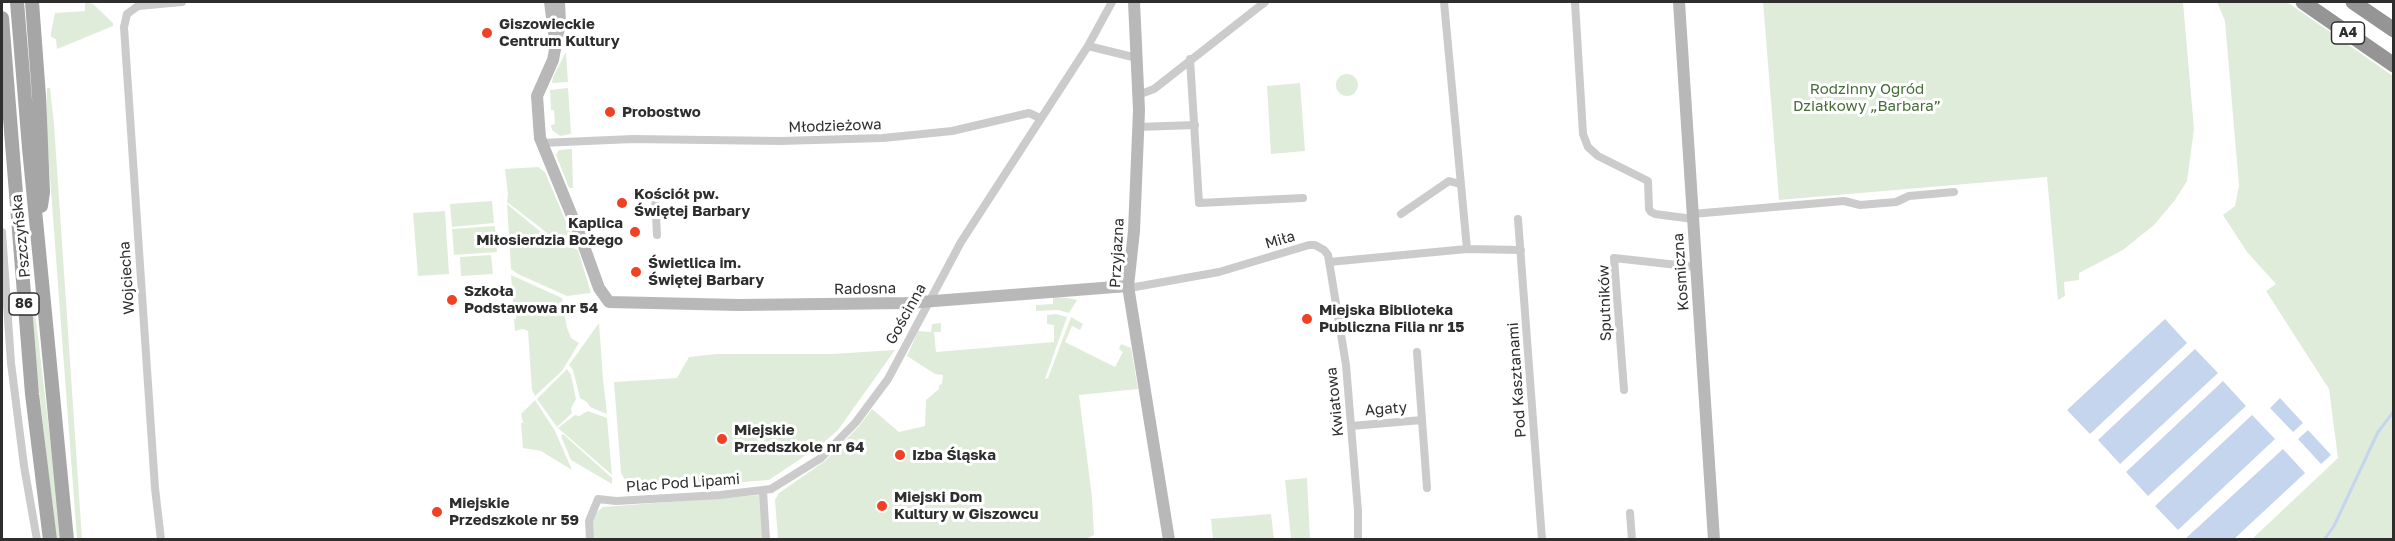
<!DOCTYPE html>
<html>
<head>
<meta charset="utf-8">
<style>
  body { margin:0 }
  #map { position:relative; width:2395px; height:541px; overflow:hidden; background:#fff; font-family:"Golos Text",sans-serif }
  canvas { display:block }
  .frame { position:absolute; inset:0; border:3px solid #2e2e2e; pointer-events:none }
</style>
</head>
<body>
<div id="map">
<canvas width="2395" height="541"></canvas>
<div class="frame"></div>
</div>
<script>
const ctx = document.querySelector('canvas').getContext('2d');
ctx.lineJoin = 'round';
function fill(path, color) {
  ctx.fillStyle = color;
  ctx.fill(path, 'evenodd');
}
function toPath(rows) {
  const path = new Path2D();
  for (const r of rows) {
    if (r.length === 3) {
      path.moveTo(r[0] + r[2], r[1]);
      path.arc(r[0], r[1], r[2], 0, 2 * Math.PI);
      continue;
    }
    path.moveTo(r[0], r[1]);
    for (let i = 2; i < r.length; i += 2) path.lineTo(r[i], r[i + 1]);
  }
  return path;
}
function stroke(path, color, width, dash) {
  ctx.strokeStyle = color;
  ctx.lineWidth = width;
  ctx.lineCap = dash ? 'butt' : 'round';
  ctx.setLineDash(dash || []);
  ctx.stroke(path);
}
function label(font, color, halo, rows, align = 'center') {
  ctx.font = font + ' "Golos Text",sans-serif';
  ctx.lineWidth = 6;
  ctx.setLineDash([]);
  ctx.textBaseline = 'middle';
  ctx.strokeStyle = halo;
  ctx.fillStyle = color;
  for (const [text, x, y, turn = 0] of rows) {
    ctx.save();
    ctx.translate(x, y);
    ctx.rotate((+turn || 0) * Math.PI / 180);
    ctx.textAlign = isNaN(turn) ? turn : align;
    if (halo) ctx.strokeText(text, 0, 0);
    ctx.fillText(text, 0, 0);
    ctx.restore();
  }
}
fill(toPath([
  [85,2,93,4,113,23,113,26,57,49,56,39,51,37,51,32,55,13,85,11],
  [1763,2,2183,2,2194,129,2187,181,2175,200,2154,225,2123,250,2079,273,2079,280,2064,282,2065,296,2058,300,2047,177,1779,200],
  [2217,2,2287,2,2393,76,2393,539,2252,539,2338,458,2329,389,2266,291,2276,284,2247,252,2223,215,2235,206,2239,186,2225,21],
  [566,52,568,82,552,83,553,77],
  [1347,85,11],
  [1300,83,1305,151,1271,154,1267,86],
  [47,88,50,88,54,124,82,539,77,539,46,124],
  [568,88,571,134,560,136,552,130,551,125,555,124,554,110,551,110,550,90],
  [572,149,573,188,569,188,556,155,559,150],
  [538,167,545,172,575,243,568,243,551,236,507,202,508,194,505,169],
  [492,201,494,223,452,227,450,204],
  [507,204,547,237,578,250,591,293,567,296,518,274,511,269],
  [445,211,449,274,418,276,413,213],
  [495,226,497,252,454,255,452,229],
  [491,255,493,274,461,276,460,257],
  [511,275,562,298,567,328,571,338,579,343,562,371,535,396,532,390,528,331,523,329,515,331,514,319,516,319,516,314,514,314],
  [1053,297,1067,298,1077,300,1069,313,1058,310,1036,311,1036,305,1053,304],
  [29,302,35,312,62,539,56,539],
  [1056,314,1067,317,1045,379,1048,378,1071,317,1083,324,1080,330,1072,326,1065,342,1115,367,1123,352,1119,349,1121,344,1131,348,1138,389,1079,395,1092,497,1094,535,1083,540,778,539,775,500,779,493,825,461,859,426,872,409,899,432,925,426,926,400,939,389,939,385,942,384,943,375,935,374,907,356,918,331,931,332,932,324,941,323,941,332,934,332,936,352,1054,342,1054,325,1047,324,1047,315],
  [599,323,603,379,607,414,590,407,587,402,580,398,573,370,569,365],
  [895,350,838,430,821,445,769,480,643,490,626,482,621,473,614,382,677,378,689,357,717,354,832,354],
  [567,369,571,375,576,399,571,408,572,413,557,427,537,399],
  [535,400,555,431,572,470,541,451,523,448,521,423,523,423,521,414],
  [588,411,607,418,612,475,558,428,575,415,579,416],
  [563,434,612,478,612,484,571,460,561,436],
  [1307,478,1310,539,1291,539,1285,480],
  [760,495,763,539,593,540,592,524,597,512,603,507],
  [1271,514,1274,539,1213,539,1211,519]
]), '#e0ecda');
fill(toPath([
  [2165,319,2187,343,2090,434,2067,410],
  [2195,349,2218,373,2120,464,2098,440],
  [2223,381,2246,406,2148,496,2126,472],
  [2280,398,2303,423,2293,432,2270,408],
  [2252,415,2275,439,2178,530,2155,506],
  [2308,430,2331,455,2321,464,2298,439],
  [2283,449,2305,473,2234,539,2185,539]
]), '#c5d5ee');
stroke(toPath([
  [2324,540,2334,526,2378,432,2394,411]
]), '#c5d5ee', 3);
stroke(toPath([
  [1444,2,1467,249],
  [1575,2,1583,134,1588,147,1598,156,1648,181,1649,209,1651,212,1655,214,1693,219],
  [1088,46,1137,58],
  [1190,59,1199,203,1303,198],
  [1138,95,1154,89,1265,2],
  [1138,127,1195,125],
  [541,143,633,139,780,141,883,138,952,131,1029,113,1040,118],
  [655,196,657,235],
  [1401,214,1449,181,1460,184],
  [1692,214,1844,201,1860,205,1896,202,1909,196,1954,192],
  [1518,219,1542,540],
  [2,232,11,363,24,466,37,540],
  [1329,262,1467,249,1521,250],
  [1128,286,1135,287,1219,272,1309,245,1315,245,1324,250,1328,255,1346,365,1358,511,1358,540],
  [1417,352,1427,488],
  [1624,390,1614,258,1696,267],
  [1351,426,1422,420],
  [763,491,766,540],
  [1630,513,1632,540],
  [161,540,155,488,124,27,127,14,138,6,182,2],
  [590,540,589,521,598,499,616,501,720,495,771,489,821,458,856,422,888,379,961,242,1088,46,1112,2]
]), '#cbcbcb', 8);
stroke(toPath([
  [550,2,555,40],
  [559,2,560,23,553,60,537,96,540,138,581,238,599,288,609,302,739,305,908,303,1128,286],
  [1134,2,1139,110,1134,231,1128,286,1169,540],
  [1679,2,1714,540]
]), '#b8b8b8', 12);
stroke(toPath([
  [17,2,29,148,67,540],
  [32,2,39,96,43,192,41,206],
  [2,18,32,394,50,540]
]), '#a6a6a6', 14);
stroke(toPath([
  [2303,2,2394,65],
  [2353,2,2394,30]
]), '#959595', 15);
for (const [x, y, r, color] of [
  [487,33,6,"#f04124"],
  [610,112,6,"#f04124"],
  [622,203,6,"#f04124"],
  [635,232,6,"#f04124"],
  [636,272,6,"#f04124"],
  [452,300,6,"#f04124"],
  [1307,319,6,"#f04124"],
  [722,439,6,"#f04124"],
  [900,455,6,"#f04124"],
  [882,506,6,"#f04124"],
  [437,512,6,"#f04124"]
]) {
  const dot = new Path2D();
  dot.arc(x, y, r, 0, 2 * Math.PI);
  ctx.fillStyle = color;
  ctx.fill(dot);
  stroke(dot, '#fff', 2);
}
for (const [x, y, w] of [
  [2348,33,33],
  [24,304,30]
]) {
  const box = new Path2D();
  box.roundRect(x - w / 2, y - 11, w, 22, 4.5);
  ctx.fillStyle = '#fff';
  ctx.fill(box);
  stroke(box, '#2e2e2e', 1.5);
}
label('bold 14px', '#2e2e2e', null, [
  ["A4",2348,33],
  ["86",24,304]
]);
label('bold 15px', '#2e2e2e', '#fff', [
  ["Giszowieckie",499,24],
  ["Centrum Kultury",499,41],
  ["Probostwo",622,112],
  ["Kościół pw.",634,194],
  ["Świętej Barbary",634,211],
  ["Kaplica",623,223,"right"],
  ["Miłosierdzia Bożego",623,240,"right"],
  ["Świetlica im.",648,263],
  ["Świętej Barbary",648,280],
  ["Szkoła",464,291],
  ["Podstawowa nr 54",464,308],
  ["Miejska Biblioteka",1319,310],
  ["Publiczna Filia nr 15",1319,327],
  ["Miejskie",734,430],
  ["Przedszkole nr 64",734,447],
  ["Izba Śląska",912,455],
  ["Miejski Dom",894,497],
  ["Kultury w Giszowcu",894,514],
  ["Miejskie",449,503],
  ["Przedszkole nr 59",449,520]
], 'left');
label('15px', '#466c38', '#fff', [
  ["Rodzinny Ogród",1867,89],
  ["Działkowy „Barbara”",1867,106]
]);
label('15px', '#2e2e2e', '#fff', [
  ["Młodzieżowa",835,126,-2],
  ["Pszczyńska",21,236,-96],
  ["Miła",1280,240,-16],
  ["Przyjazna",1117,253,-87],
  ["Kosmiczna",1681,272,-94],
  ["Wojciecha",127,278,-94],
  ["Radosna",865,289,-1],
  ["Sputników",1605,303,-92],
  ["Gościnna",906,314,-61],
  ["Pod Kasztanami",1517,380,-94],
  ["Kwiatowa",1335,402,-96],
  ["Agaty",1386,409,-4],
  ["Plac Pod Lipami",683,483,-4]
]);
</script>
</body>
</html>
